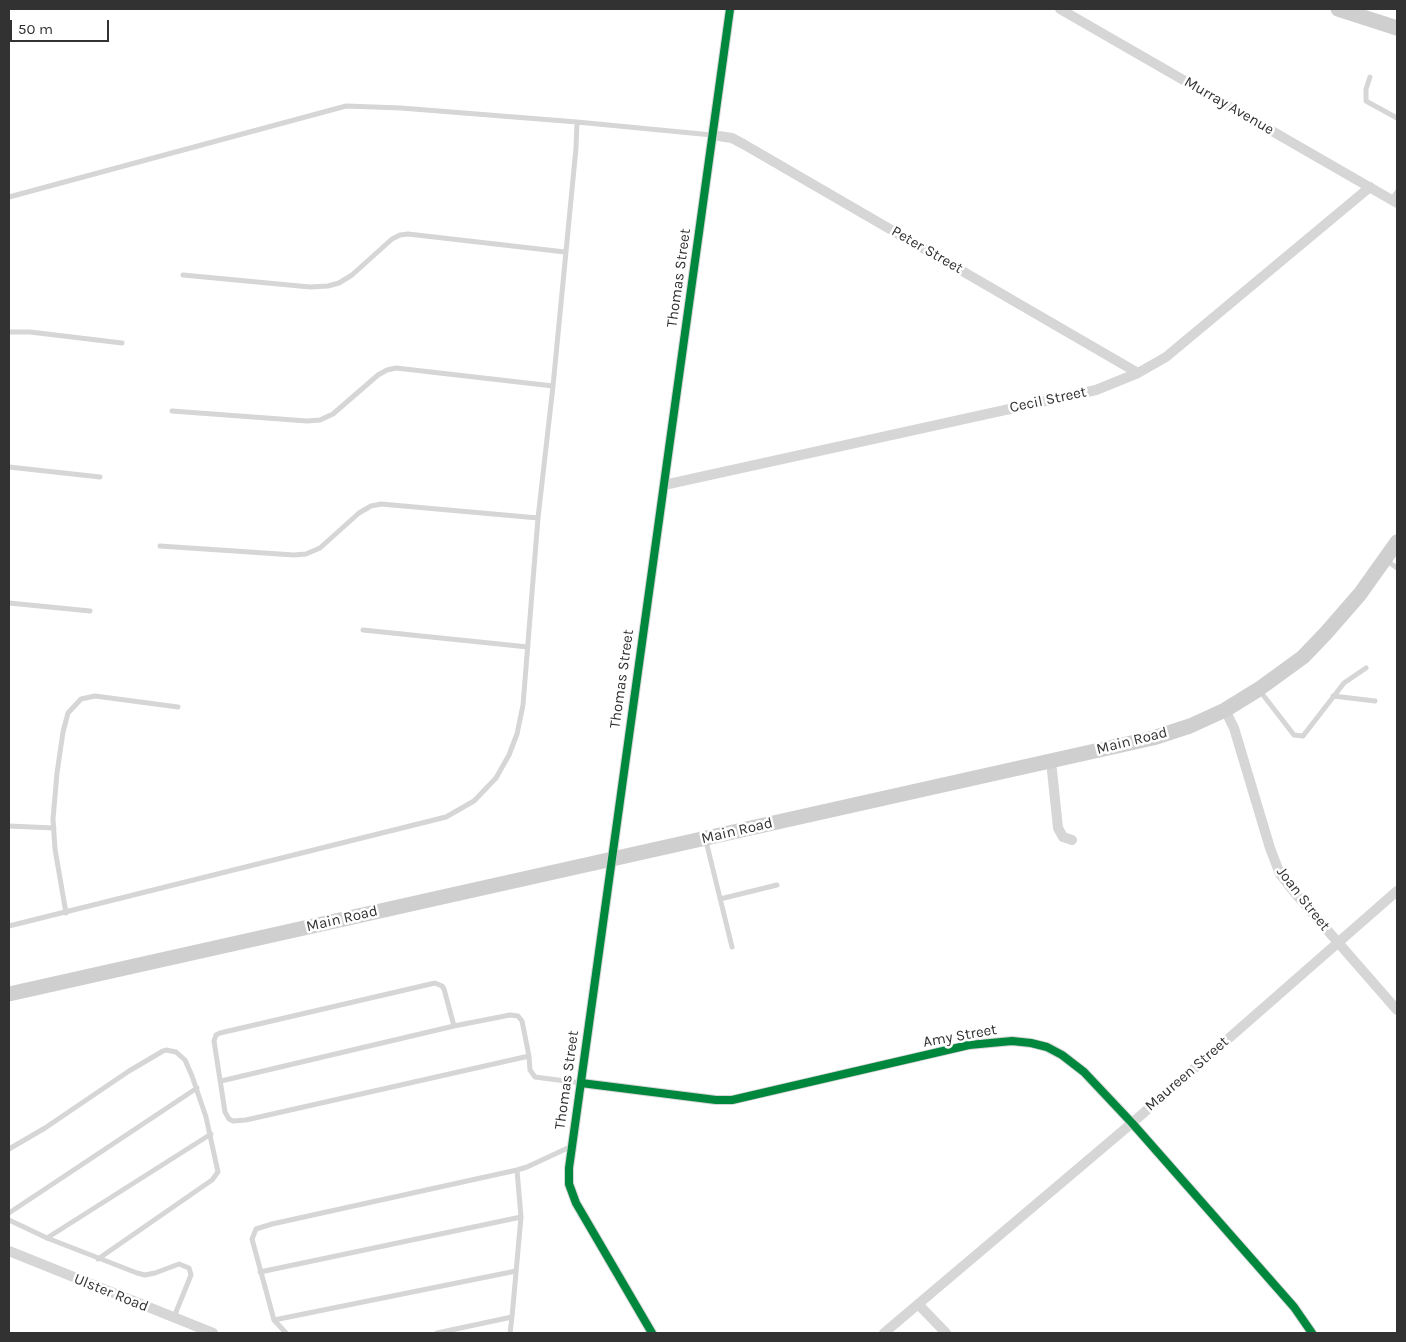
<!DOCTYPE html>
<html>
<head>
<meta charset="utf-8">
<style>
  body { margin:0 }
  #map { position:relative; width:1406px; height:1342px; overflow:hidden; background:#fff; font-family:Karla,sans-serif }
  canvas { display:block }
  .frame { position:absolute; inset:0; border:10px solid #323232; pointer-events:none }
  .scale { position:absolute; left:10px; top:20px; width:99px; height:22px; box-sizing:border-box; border:2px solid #323232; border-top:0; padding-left:6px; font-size:15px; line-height:18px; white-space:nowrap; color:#323232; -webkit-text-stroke:4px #fff; paint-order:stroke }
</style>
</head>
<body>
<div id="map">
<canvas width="1406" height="1342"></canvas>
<div class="frame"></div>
<div class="scale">50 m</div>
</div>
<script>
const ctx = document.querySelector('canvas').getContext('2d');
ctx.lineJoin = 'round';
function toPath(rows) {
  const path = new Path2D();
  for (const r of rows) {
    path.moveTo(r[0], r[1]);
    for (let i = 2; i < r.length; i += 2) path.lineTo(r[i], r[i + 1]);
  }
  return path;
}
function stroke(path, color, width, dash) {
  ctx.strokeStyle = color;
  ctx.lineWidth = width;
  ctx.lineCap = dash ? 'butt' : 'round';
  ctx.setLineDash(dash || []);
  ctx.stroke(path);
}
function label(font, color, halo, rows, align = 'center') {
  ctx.font = font + ' Karla,sans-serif';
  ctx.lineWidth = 5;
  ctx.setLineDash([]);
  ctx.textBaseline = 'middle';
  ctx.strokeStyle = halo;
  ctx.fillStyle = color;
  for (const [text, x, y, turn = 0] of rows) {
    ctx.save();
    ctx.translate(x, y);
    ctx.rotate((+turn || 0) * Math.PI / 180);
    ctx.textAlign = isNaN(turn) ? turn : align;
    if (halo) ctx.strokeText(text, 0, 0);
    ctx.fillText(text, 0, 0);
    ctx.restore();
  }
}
stroke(toPath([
  [1370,77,1366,89,1366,101,1397,118],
  [577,122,712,135],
  [9,197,346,106,401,108,577,122,576,148,553,386,538,518,523,705,517,734,509,755,496,778,474,801,446,817,9,926],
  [1392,199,1397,192],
  [183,275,310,287,328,286,339,283,352,275,392,239,400,235,408,234,565,252],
  [9,332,30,332,122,343],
  [172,411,307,421,320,420,333,414,378,375,387,370,396,368,553,386],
  [9,467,100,477],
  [160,546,294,555,306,554,320,548,359,513,371,506,381,504,538,518],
  [1386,560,1397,568],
  [9,603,90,611],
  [363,630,528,647],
  [1260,691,1294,735,1303,736,1344,683,1366,668],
  [1333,696,1375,701],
  [9,826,54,828],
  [706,841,732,947],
  [720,899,777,885],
  [66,913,55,849,53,819,57,773,63,732,68,713,81,699,95,696,178,707],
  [529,1056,246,1120,233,1121,229,1119,225,1112,214,1041,216,1035,220,1033,435,983,442,986,444,989,454,1026,510,1015,518,1016,522,1021,529,1056,530,1070,535,1077,581,1083],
  [221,1081,454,1026],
  [9,1149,45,1128,129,1071,163,1051,166,1050,176,1052,185,1060,192,1076,206,1117,218,1172,212,1180,98,1259],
  [9,1213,197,1088],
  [9,1220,47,1238,137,1273,145,1275,155,1273,179,1264,189,1268,191,1275,174,1317],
  [47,1238,211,1134],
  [260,1272,521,1217],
  [274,1320,516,1271],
  [286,1333,274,1320,252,1239,256,1229,272,1224,517,1170,527,1167,572,1146],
  [437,1333,512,1317,521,1217,517,1170],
  [510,1333,512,1317]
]), '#d6d6d6', 5);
stroke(toPath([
  [1060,9,1397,203],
  [712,135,732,138,745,145,1138,373],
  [664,485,1096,390,1138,373,1166,357,1370,187],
  [1225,710,1234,728,1270,848,1280,874,1294,892,1397,1010],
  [1051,761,1058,828,1063,837,1072,840],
  [581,1083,716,1100,732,1100,969,1045,1012,1041,1031,1043,1047,1047,1062,1055,1084,1072,1132,1123,1294,1307,1312,1333],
  [9,1251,213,1333],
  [918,1304,946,1333],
  [652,1333,576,1203,569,1184,569,1168,730,9],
  [884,1333,1132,1123,1397,891]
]), '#d6d6d6', 10);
stroke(toPath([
  [1338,9,1397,28],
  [9,994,1153,738,1190,726,1225,710,1259,689,1303,657,1326,633,1360,594,1397,542]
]), '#cfcfcf', 15);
stroke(toPath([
  [581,1083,716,1100,732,1100,969,1045,1012,1041,1031,1043,1047,1047,1062,1055,1084,1072,1132,1123,1294,1307,1312,1333],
  [652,1333,576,1203,569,1184,569,1168,730,9]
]), '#00873e', 8);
label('15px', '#323232', '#fff', [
  ["Murray Avenue",1229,106,30],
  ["Peter Street",927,250,30],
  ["Thomas Street",679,278,-82],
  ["Cecil Street",1048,400,-12],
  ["Thomas Street",622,679,-82],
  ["Main Road",1132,741,-14],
  ["Main Road",737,831,-13],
  ["Joan Street",1303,899,52],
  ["Main Road",342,919,-13],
  ["Amy Street",960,1036,-10],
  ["Maureen Street",1187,1074,-41],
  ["Thomas Street",567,1080,-82],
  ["Ulster Road",111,1293,22]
]);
</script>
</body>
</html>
